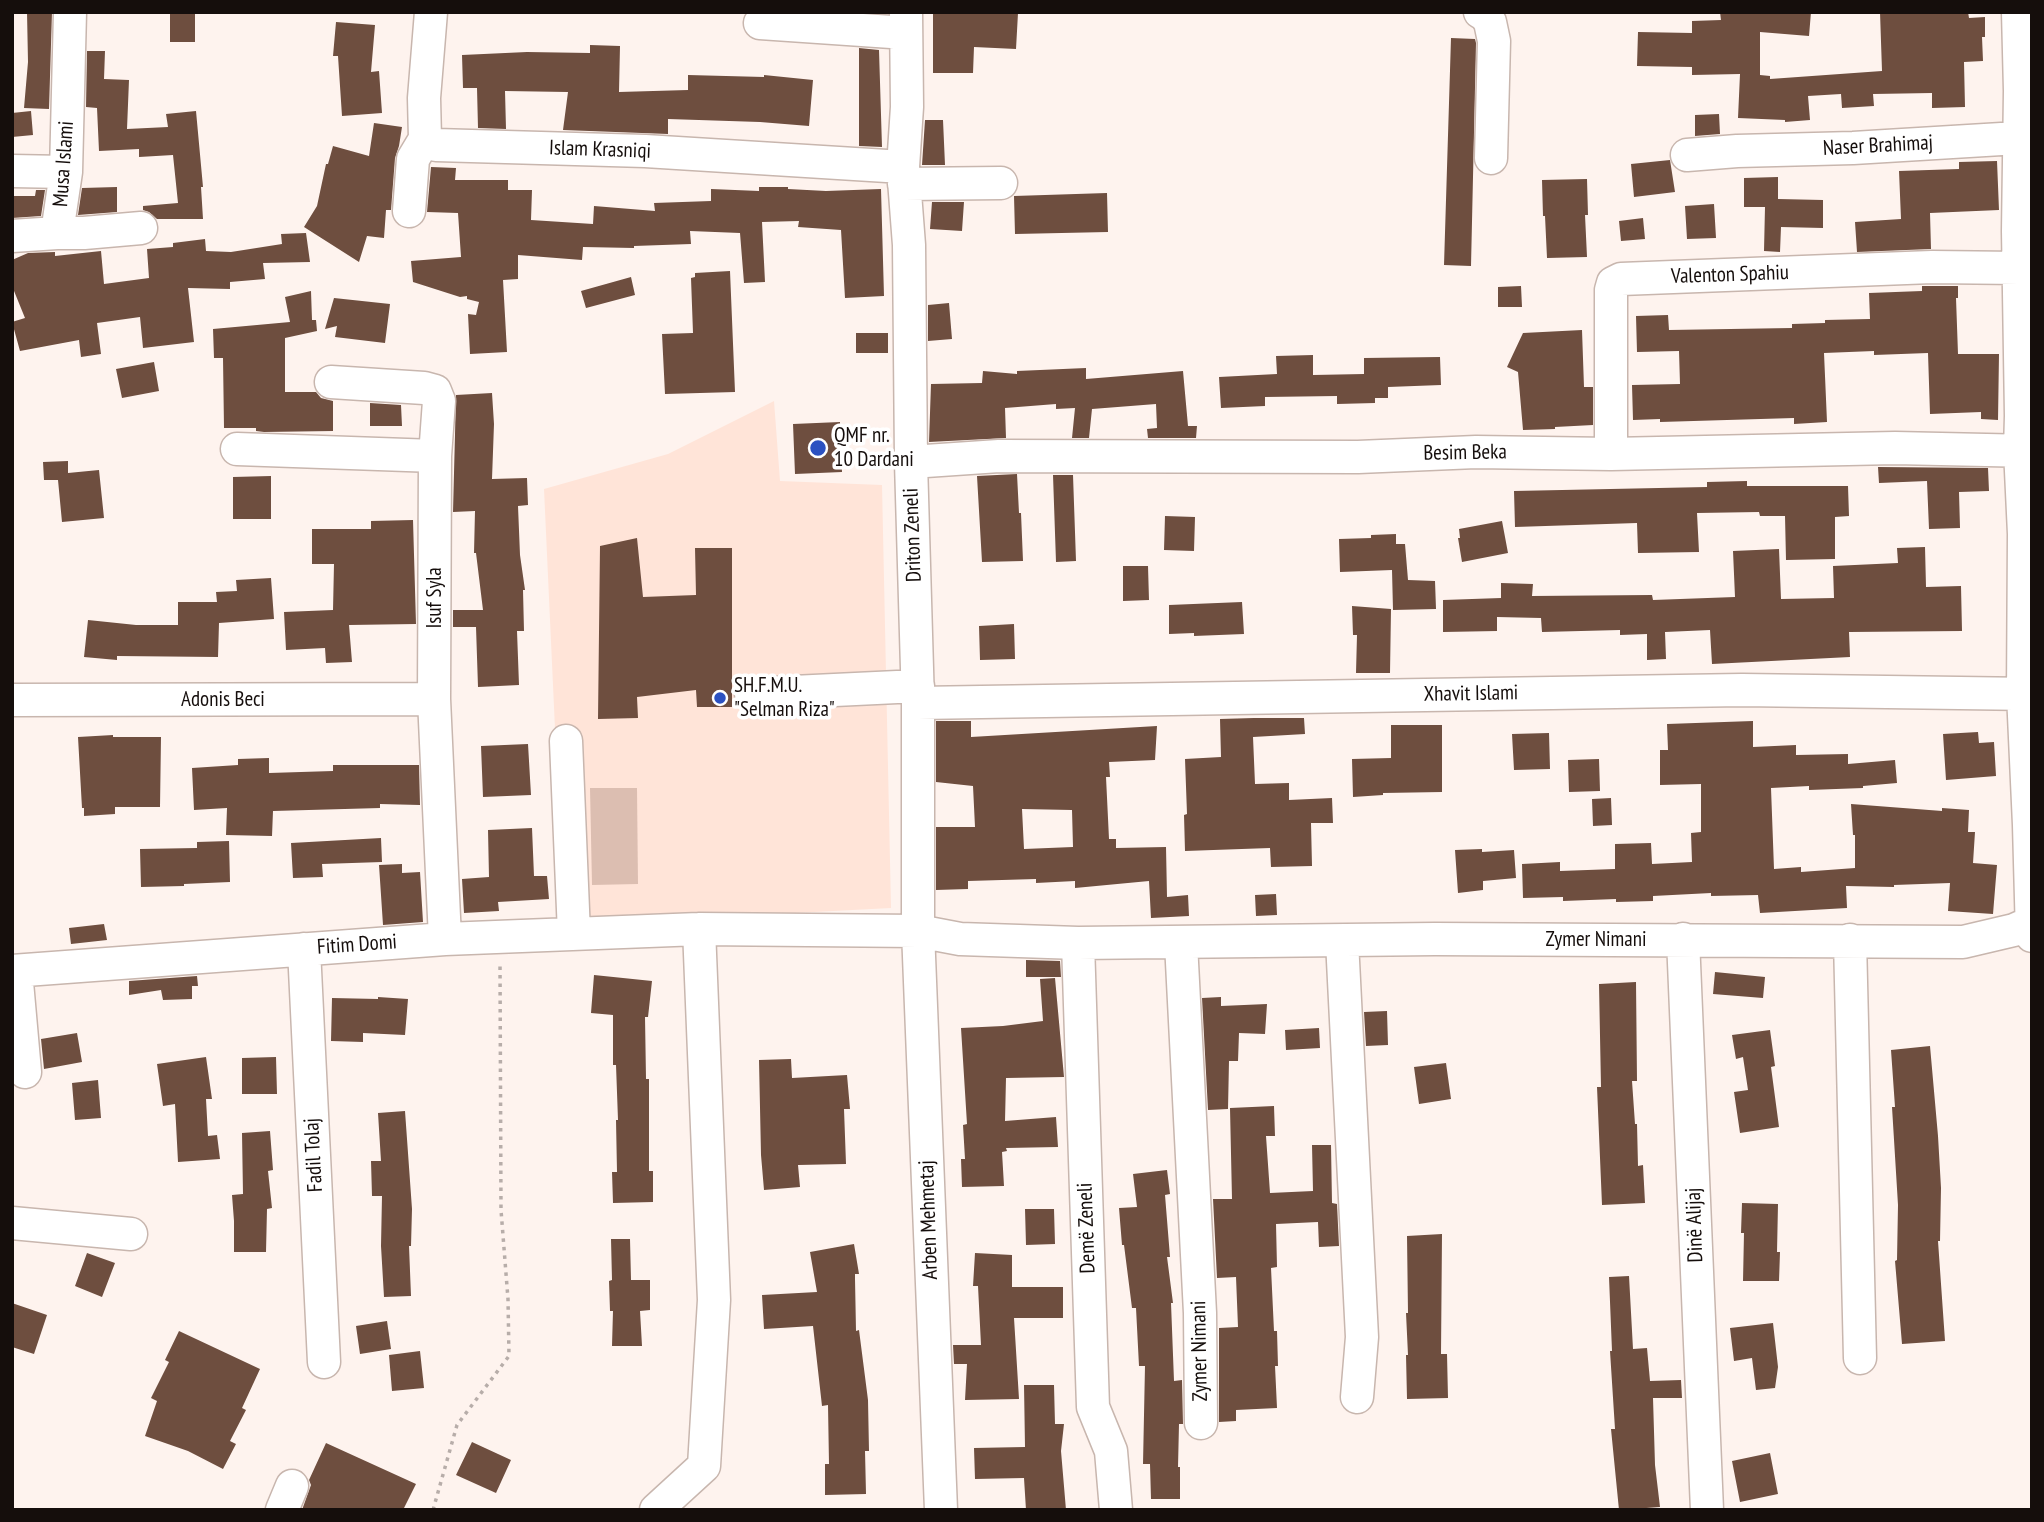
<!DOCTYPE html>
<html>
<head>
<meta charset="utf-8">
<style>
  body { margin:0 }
  #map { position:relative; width:2044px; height:1522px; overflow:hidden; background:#fef3ee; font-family:"PT Sans Narrow",sans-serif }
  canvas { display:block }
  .frame { position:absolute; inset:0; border:14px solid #150e0c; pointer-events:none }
</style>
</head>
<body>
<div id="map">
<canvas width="2044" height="1522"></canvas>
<div class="frame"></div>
</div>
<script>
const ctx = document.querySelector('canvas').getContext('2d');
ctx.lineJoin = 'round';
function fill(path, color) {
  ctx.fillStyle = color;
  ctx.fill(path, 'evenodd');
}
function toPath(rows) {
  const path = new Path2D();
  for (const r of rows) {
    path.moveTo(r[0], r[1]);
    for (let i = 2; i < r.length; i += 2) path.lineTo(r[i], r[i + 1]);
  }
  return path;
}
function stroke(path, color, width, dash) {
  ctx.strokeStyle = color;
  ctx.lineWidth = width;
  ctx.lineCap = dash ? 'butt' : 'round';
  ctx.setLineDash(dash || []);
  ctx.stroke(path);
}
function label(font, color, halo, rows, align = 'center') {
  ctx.font = font + ' "PT Sans Narrow",sans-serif';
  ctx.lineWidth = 7;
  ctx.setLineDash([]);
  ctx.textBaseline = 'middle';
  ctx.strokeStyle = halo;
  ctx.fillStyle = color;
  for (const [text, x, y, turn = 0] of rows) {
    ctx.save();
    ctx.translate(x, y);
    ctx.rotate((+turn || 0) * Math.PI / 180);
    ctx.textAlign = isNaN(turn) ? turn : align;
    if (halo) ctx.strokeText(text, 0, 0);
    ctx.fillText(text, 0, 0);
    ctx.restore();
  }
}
fill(toPath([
  [774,401,780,481,882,485,891,908,564,925,544,489,668,454]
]), '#ffe4d8');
fill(toPath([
  [590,788,637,788,638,884,592,885]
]), '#dcbeb1');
fill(toPath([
  [27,12,52,12,49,109,24,108,28,62],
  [170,12,195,12,195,42,170,42],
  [933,12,1018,13,1016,49,974,47,973,73,933,73],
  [1720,12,1811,12,1809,36,1760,32,1760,75,1770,76,1770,79,1882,71,1880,12,1968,12,1969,18,1985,17,1985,37,1982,37,1983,61,1964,62,1965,107,1932,108,1932,93,1873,94,1874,106,1842,108,1841,94,1808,96,1810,120,1785,122,1785,120,1738,118,1740,74,1692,75,1692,67,1637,66,1638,32,1692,33,1692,21,1721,20],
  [336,22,375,25,371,72,379,71,382,113,342,116,338,56,333,56],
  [1451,38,1475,39,1476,43,1471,266,1444,265],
  [590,45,620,46,619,92,688,90,688,75,764,77,764,75,813,80,809,126,760,122,668,119,668,134,563,130,568,92,505,91,506,129,478,128,477,88,463,88,462,55,527,52,590,53],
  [859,48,879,50,882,147,859,146],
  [87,51,105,51,104,79,129,80,127,129,168,127,166,114,196,111,203,187,201,187,203,219,157,219,149,212,143,210,143,206,178,203,173,155,139,157,139,149,99,151,97,108,86,107],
  [31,111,33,135,12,137,12,113],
  [1719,114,1720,134,1695,136,1695,115],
  [925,120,943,120,945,165,922,165],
  [374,123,402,127,399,146,395,158,391,210,386,210,384,238,367,236,359,262,304,227,317,206,326,164,328,164,333,146,369,156],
  [1670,160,1675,192,1634,197,1631,164],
  [1997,161,1999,210,1930,213,1931,249,1857,252,1855,222,1901,219,1899,171,1959,169,1959,162],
  [431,167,456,168,455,180,508,180,508,190,532,190,531,220,593,224,594,206,655,211,654,203,711,201,711,189,759,191,759,187,788,187,788,189,826,191,881,189,884,296,845,298,841,230,798,227,799,221,762,222,765,282,744,283,740,233,690,231,691,244,634,246,634,248,583,247,582,260,518,255,518,279,503,280,507,352,470,354,468,314,476,315,479,302,467,299,467,296,460,297,413,282,411,261,461,257,458,213,427,212],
  [1778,177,1778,199,1823,200,1823,228,1781,227,1780,252,1764,251,1765,207,1744,207,1744,178],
  [1587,179,1588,215,1585,215,1587,257,1547,258,1545,216,1543,216,1542,180],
  [117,187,117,212,78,215,82,188],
  [36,190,45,190,41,216,12,218,12,196,35,196],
  [1107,193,1108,232,1015,234,1014,196],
  [932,202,964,202,962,231,930,229],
  [1714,204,1716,238,1687,239,1685,206],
  [1643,218,1645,239,1621,241,1619,221],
  [306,233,310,262,263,263,265,279,230,282,230,289,188,288,194,342,143,348,140,317,97,323,101,354,81,357,79,340,20,351,12,322,25,318,12,286,12,260,28,253,55,252,55,256,101,251,104,284,149,278,147,249,173,247,173,243,205,239,206,251,231,252,282,244,281,234],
  [730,271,735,392,665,394,662,334,693,333,691,278,695,277,695,273],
  [631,277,635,295,586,308,581,291],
  [1521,286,1522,307,1498,307,1498,287],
  [1922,286,1958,286,1958,298,1956,298,1958,354,1999,354,1998,420,1981,419,1981,412,1930,414,1928,353,1874,355,1874,351,1824,353,1827,422,1794,424,1794,418,1660,422,1660,419,1633,420,1632,385,1680,384,1679,351,1637,352,1636,316,1668,315,1669,330,1792,328,1792,324,1825,323,1825,320,1870,319,1869,293,1922,291],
  [311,291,312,320,316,320,317,331,285,338,285,392,316,392,321,398,333,401,333,431,264,432,256,431,256,428,224,428,223,358,214,358,213,329,290,322,285,297],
  [334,298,390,304,385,343,335,337,337,326,325,329],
  [949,303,952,339,928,341,928,305],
  [1582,330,1584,387,1593,387,1593,425,1555,427,1555,429,1523,430,1518,372,1507,367,1523,333],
  [856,333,888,333,888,353,856,353],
  [1313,355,1313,375,1364,374,1364,358,1440,357,1441,385,1388,387,1388,398,1375,398,1375,403,1337,404,1337,396,1265,397,1265,406,1221,408,1219,377,1277,374,1276,356],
  [154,362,159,391,122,398,116,369],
  [1086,368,1086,379,1183,371,1188,426,1197,426,1196,438,1148,438,1147,429,1157,428,1156,404,1092,409,1089,438,1072,438,1075,408,1056,409,1056,404,1005,408,1006,438,929,442,931,384,982,383,983,371,1017,374,1017,371],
  [492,393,494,424,492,479,527,478,528,505,518,506,520,555,525,590,523,590,524,631,517,631,519,685,478,687,476,627,453,627,453,610,483,610,476,553,474,553,475,511,453,512,456,395],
  [370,403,401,405,402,426,370,426],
  [840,422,842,472,795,474,793,424],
  [68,461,68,473,99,470,104,518,62,522,58,480,44,480,43,462],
  [1878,467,1988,468,1989,491,1959,492,1960,528,1929,529,1927,481,1879,483],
  [1017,474,1019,513,1021,513,1023,561,982,562,977,476],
  [1053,475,1073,475,1076,561,1056,562],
  [271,476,271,519,233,519,233,477],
  [1747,481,1747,486,1848,486,1849,516,1835,517,1835,559,1786,560,1785,516,1760,516,1759,512,1697,513,1699,552,1638,553,1637,523,1515,527,1514,491,1707,487,1707,482],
  [1165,516,1195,517,1194,551,1164,550],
  [413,520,416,624,349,625,352,662,326,663,325,648,286,650,284,612,333,610,334,564,312,564,312,529,371,529,371,521],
  [1502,521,1508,553,1462,562,1458,538,1460,538,1459,529],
  [1396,534,1396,544,1405,544,1408,580,1435,581,1436,609,1393,610,1392,570,1340,572,1339,539,1371,538,1371,535],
  [637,538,643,597,696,595,695,548,732,548,732,707,697,707,696,690,637,697,638,718,598,719,600,546],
  [1925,547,1926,587,1961,586,1962,631,1849,632,1850,657,1712,664,1710,630,1665,632,1666,659,1647,660,1647,634,1620,635,1620,630,1542,632,1541,618,1497,617,1497,631,1443,632,1443,600,1501,598,1501,583,1533,584,1532,596,1652,595,1653,600,1735,597,1733,551,1779,549,1781,599,1834,598,1833,566,1898,563,1897,548],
  [1123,566,1148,566,1149,600,1123,601],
  [271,578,274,619,219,623,218,657,117,656,117,660,84,657,88,620,136,625,178,625,178,602,217,602,216,592,237,591,236,580],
  [1242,602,1244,634,1194,636,1194,633,1169,634,1169,605],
  [1352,606,1391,609,1390,673,1356,673,1357,635,1353,635],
  [1014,624,1015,659,980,660,979,626],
  [1254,718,1304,718,1305,734,1253,737,1255,784,1289,783,1289,800,1332,798,1333,823,1311,823,1312,866,1271,867,1270,848,1185,851,1184,815,1187,814,1185,759,1221,757,1220,719],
  [936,721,971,721,971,737,1157,726,1155,760,1109,762,1110,777,1106,777,1109,839,1116,839,1116,848,1166,847,1167,897,1188,895,1189,916,1151,918,1149,881,1075,888,1075,881,1036,883,1036,879,968,881,968,889,936,890,936,827,975,827,973,786,936,782],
  [1022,809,1072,810,1073,847,1024,849],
  [1753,721,1753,747,1796,745,1796,755,1848,754,1848,764,1895,760,1897,783,1863,786,1863,788,1809,790,1809,786,1771,788,1774,869,1801,867,1801,872,1855,868,1855,835,1853,835,1851,804,1942,811,1942,808,1969,810,1968,832,1975,832,1973,863,1997,865,1993,914,1948,911,1950,883,1894,885,1894,887,1846,886,1847,908,1760,913,1758,895,1711,896,1711,893,1653,896,1653,901,1616,902,1616,899,1563,901,1563,897,1523,898,1522,864,1560,862,1560,871,1615,869,1615,844,1651,843,1652,864,1692,862,1691,833,1701,832,1701,784,1660,785,1660,750,1668,750,1667,724],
  [1391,725,1442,725,1442,792,1383,793,1383,795,1353,797,1352,759,1391,758],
  [1978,732,1979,743,1994,742,1996,776,1946,780,1943,734],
  [1549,733,1550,769,1514,770,1512,734],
  [113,735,113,737,161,737,160,807,115,807,115,814,84,816,84,808,82,808,78,737],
  [528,744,531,795,483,797,481,746],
  [269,758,269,773,333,771,333,765,419,765,420,805,380,804,380,808,273,811,272,836,226,835,227,808,194,810,192,768,238,765,238,759],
  [1599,759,1600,791,1569,792,1568,760],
  [1611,798,1612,825,1593,826,1592,799],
  [532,828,534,876,547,876,549,899,498,902,499,911,464,913,462,879,489,877,488,830],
  [381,838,382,862,322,864,323,877,293,878,291,843],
  [229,841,230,882,184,884,184,886,141,887,140,849,197,848,197,842],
  [1482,849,1482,852,1514,850,1516,878,1483,881,1483,890,1458,893,1455,850],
  [402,864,402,873,420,872,423,922,383,925,379,865],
  [1276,894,1277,915,1256,916,1255,895],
  [104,924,107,940,71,944,69,928],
  [1026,960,1060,961,1061,977,1026,977],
  [1715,972,1765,977,1763,998,1713,994],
  [594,975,652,981,648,1017,645,1017,646,1079,649,1079,649,1171,653,1171,653,1202,613,1203,612,1172,617,1172,616,1120,618,1120,616,1065,613,1065,613,1015,591,1013],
  [197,976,198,986,192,986,192,999,163,1000,161,990,129,995,129,981],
  [1055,978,1064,1077,1006,1078,1005,1121,1056,1117,1058,1147,1006,1148,1007,1151,1002,1152,1004,1186,962,1187,961,1159,965,1159,963,1125,967,1124,961,1028,1003,1026,1043,1021,1040,979],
  [1636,982,1637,1081,1632,1081,1635,1124,1637,1124,1638,1166,1643,1165,1645,1203,1602,1205,1597,1087,1601,1087,1599,984],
  [378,997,408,999,405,1035,363,1033,363,1042,331,1041,332,998,378,999],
  [1221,997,1221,1006,1267,1004,1265,1034,1239,1033,1238,1061,1229,1061,1228,1109,1208,1110,1202,998],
  [1387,1011,1388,1045,1366,1046,1364,1012],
  [1319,1028,1320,1048,1286,1050,1285,1030],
  [1770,1030,1775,1066,1771,1067,1779,1127,1740,1133,1734,1092,1748,1090,1743,1057,1736,1059,1732,1035],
  [77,1033,82,1062,44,1069,41,1039],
  [1930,1046,1938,1136,1941,1188,1940,1241,1938,1241,1945,1341,1902,1344,1895,1261,1897,1260,1898,1205,1892,1107,1895,1107,1891,1050],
  [206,1057,212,1099,206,1099,208,1136,217,1135,220,1159,178,1162,175,1104,163,1106,157,1064],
  [276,1057,277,1094,242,1094,242,1058],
  [791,1059,792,1078,847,1075,850,1109,844,1109,846,1164,798,1165,800,1187,764,1190,761,1155,759,1060],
  [1446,1063,1451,1099,1419,1104,1414,1067],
  [98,1080,101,1118,75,1120,72,1083],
  [1274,1106,1275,1136,1266,1136,1270,1193,1313,1191,1312,1145,1331,1145,1332,1203,1337,1204,1339,1246,1319,1247,1318,1222,1276,1224,1277,1267,1271,1268,1274,1331,1277,1331,1278,1366,1275,1366,1277,1408,1236,1410,1236,1421,1219,1422,1219,1328,1238,1327,1236,1277,1217,1278,1213,1199,1232,1199,1230,1108],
  [405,1111,412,1209,411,1246,409,1246,411,1296,384,1297,381,1246,382,1196,372,1196,371,1161,381,1161,378,1113],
  [270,1131,273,1170,268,1171,272,1208,267,1209,266,1252,234,1252,234,1221,232,1195,243,1194,242,1133],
  [1167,1170,1170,1194,1165,1195,1170,1257,1167,1257,1173,1303,1171,1303,1174,1381,1182,1380,1183,1424,1179,1424,1178,1467,1180,1467,1180,1499,1151,1499,1150,1464,1143,1464,1145,1366,1139,1366,1136,1308,1132,1308,1124,1245,1122,1245,1119,1208,1137,1207,1133,1174],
  [1742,1203,1778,1204,1777,1252,1780,1252,1779,1281,1743,1281,1744,1233,1741,1233],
  [1025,1209,1054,1209,1055,1244,1026,1245],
  [1442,1234,1441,1354,1447,1354,1448,1398,1407,1399,1406,1355,1408,1355,1406,1313,1408,1313,1407,1236],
  [611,1239,630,1239,631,1280,650,1280,650,1310,640,1311,642,1346,612,1346,613,1311,610,1311,609,1281,612,1280],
  [854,1244,859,1274,855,1274,855,1279,856,1331,859,1330,868,1400,869,1451,865,1451,866,1494,825,1495,825,1464,829,1464,828,1405,822,1406,813,1326,764,1329,762,1295,817,1292,810,1252],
  [87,1253,115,1263,102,1297,75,1286],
  [975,1253,1012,1255,1012,1287,1063,1287,1063,1318,1014,1318,1019,1399,965,1400,967,1364,954,1364,953,1345,981,1345,978,1286,973,1286],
  [1629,1276,1633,1349,1647,1348,1650,1381,1681,1380,1682,1398,1653,1398,1655,1465,1660,1507,1619,1510,1611,1429,1615,1429,1610,1351,1612,1351,1609,1277],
  [12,1303,47,1315,34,1354,12,1347],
  [387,1321,391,1349,360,1354,356,1326],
  [1773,1323,1778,1367,1775,1388,1756,1390,1752,1358,1734,1361,1730,1328],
  [179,1331,260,1369,242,1408,246,1410,230,1441,236,1444,223,1469,188,1451,145,1436,157,1401,151,1398,169,1362,165,1360],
  [420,1351,424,1388,392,1391,389,1355],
  [1024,1385,1054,1385,1055,1424,1064,1424,1061,1451,1066,1510,1026,1510,1024,1478,975,1479,974,1448,1025,1447],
  [472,1442,511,1460,496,1493,456,1475],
  [326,1443,416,1484,403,1510,302,1510,311,1485,309,1480],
  [1770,1453,1778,1494,1740,1502,1732,1461]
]), '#6e4e3f');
const minor = toPath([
  [70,12,66,172,57,233,84,233,141,228],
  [431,12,424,98,425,139,436,145,645,151,903,167],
  [906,12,907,107,903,167,909,245,911,462,918,703,918,931,941,1510],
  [1480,12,1485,15,1490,22,1494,41,1491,158],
  [2018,12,2020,91,2018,231,2021,416,2020,450,2024,534,2023,694,2029,825,2032,936],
  [760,23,906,33],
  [1687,155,1737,151,1853,148,2018,138],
  [12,171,66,172],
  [904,184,1001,183],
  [409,211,413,159,425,139],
  [12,236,57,233],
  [331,382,424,388,435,391,439,401,435,456],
  [237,449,435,456,434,699,445,939],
  [1611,454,1611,290,1613,283,1621,279,1932,267,2019,268],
  [911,462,999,456,1358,457,1476,452,1611,454,1895,448,2032,451],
  [751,694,918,686],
  [12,700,434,699],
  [918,703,1742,690,2032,694],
  [566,741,574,934],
  [1683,939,1707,1510],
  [1850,940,1860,1358],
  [1342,941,1362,1337,1357,1397],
  [1078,943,1093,1407,1111,1451,1116,1510],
  [1181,943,1200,1313,1201,1423],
  [304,949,324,1362],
  [12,971,445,939,699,929,918,931,960,939,1078,943,1435,939,1963,942,2014,930,2032,922],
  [16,971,25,1072],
  [12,1223,131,1234],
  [282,1510,292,1486],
  [656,1510,704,1466,714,1300,699,929]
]);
stroke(minor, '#c8b6ae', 35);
stroke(toPath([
  [433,1510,457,1425,509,1356,508,1299,501,1210,500,963]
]), '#b7ada9', 3.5, [3.5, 5]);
stroke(minor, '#fff', 32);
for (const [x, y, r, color] of [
  [818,448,9,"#2b51c1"],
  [720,698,7,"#2b51c1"]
]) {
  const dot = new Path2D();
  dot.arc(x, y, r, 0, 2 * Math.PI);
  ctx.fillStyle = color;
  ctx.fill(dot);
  stroke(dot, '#fff', 2.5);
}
label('21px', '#150e0c', '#fff', [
  ["Naser Brahimaj",1878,146,-3],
  ["Islam Krasniqi",600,150,2],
  ["Musa Islami",64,164,-86],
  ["Valenton Spahiu",1730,275,-2],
  ["Besim Beka",1465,453,-1],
  ["Driton Zeneli",913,535,-92],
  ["Isuf Syla",435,598,-90],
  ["Xhavit Islami",1471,694,-1],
  ["Adonis Beci",223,700],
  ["Zymer Nimani",1596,940],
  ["Fitim Domi",357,945,-4],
  ["Fadil Tolaj",314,1155,-93],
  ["Arben Mehmetaj",929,1220,-92],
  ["Dinë Alijaj",1695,1225,-92],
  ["Demë Zeneli",1087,1228,-92],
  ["Zymer Nimani",1200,1351,-91]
]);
label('21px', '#150e0c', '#fff', [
  ["QMF nr.",834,436],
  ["10 Dardani",834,460],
  ["SH.F.M.U.",734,686],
  ["\"Selman Riza\"",734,710]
], 'left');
</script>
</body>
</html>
